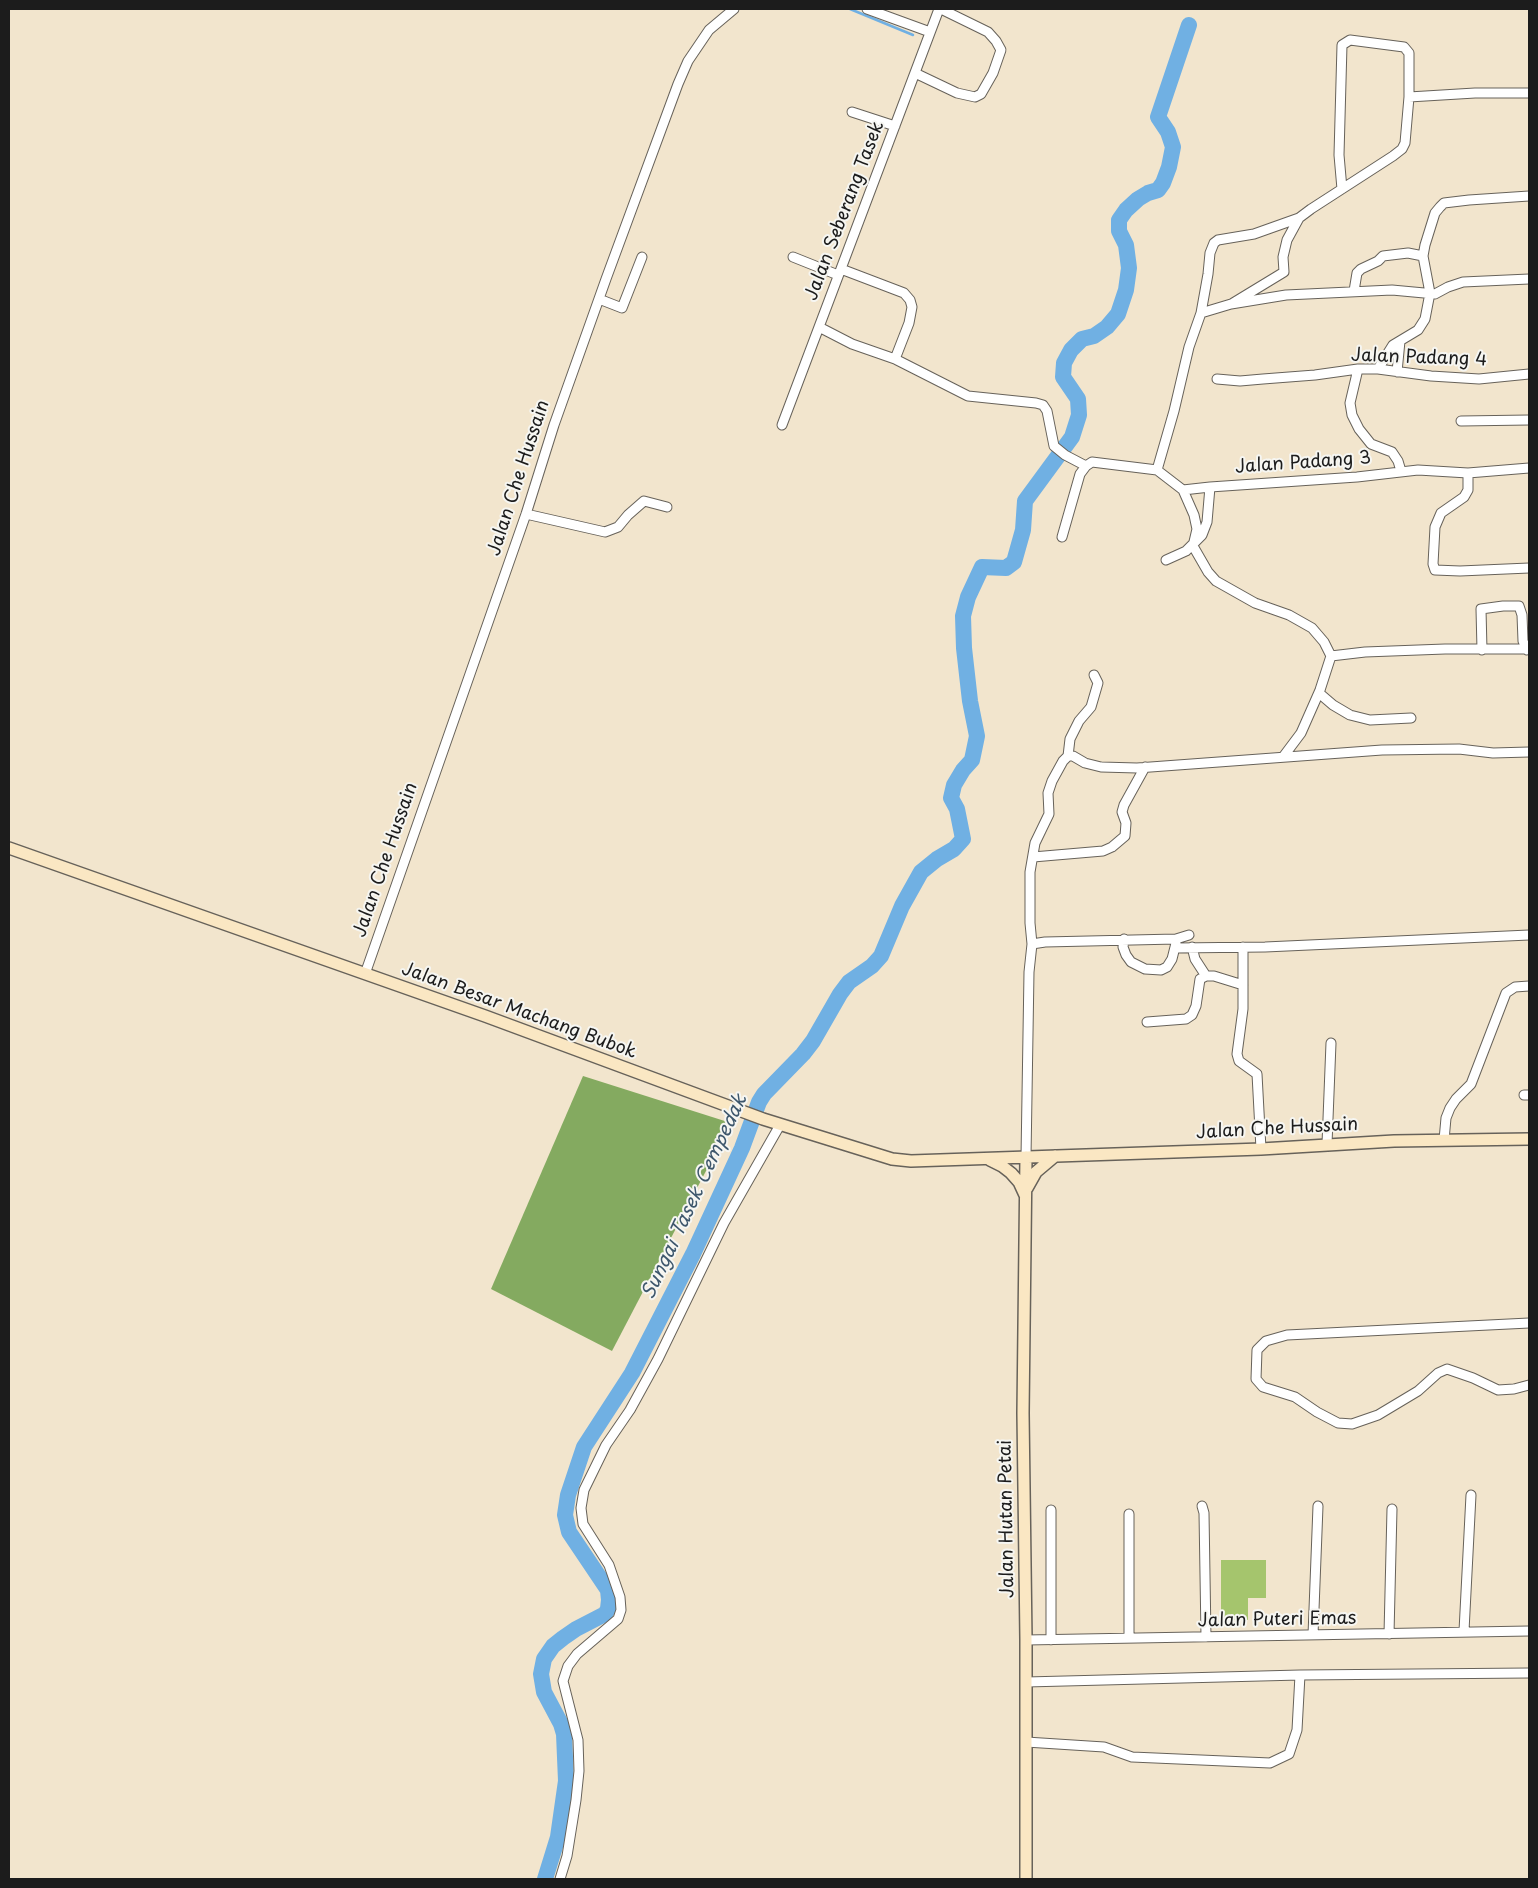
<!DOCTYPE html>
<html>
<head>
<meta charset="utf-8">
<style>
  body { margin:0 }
  #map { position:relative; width:1538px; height:1888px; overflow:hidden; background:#f2e5cd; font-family:"Playpen Sans",sans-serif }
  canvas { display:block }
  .frame { position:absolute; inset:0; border:10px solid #1c1c1c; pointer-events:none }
</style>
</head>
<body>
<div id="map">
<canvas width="1538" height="1888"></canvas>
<div class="frame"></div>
</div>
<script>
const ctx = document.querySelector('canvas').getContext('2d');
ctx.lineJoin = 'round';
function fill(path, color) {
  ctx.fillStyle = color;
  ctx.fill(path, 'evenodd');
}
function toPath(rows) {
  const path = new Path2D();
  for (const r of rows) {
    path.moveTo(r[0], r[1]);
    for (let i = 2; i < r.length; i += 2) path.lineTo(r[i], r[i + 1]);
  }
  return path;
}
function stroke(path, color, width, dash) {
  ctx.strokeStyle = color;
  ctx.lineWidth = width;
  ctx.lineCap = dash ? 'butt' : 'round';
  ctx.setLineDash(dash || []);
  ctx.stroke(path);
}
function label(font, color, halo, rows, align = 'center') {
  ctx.font = font + ' "Playpen Sans",sans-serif';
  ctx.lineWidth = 4;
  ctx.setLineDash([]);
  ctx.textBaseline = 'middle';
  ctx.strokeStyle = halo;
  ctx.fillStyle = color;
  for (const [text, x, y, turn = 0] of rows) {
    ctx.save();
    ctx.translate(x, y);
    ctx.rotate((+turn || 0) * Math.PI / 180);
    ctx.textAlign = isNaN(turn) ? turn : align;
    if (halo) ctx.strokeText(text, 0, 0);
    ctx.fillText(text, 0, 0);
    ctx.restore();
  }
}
fill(toPath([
  [1221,1560,1266,1560,1266,1598,1248,1598,1248,1620,1221,1620]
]), '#a5c56d');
fill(toPath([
  [583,1076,731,1123,612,1351,491,1289]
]), '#84aa60');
stroke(toPath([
  [850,9,913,35]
]), '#70b0e3', 2.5);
stroke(toPath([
  [545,1879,558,1837,566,1781,564,1734,561,1724,544,1692,541,1674,544,1659,553,1646,563,1638,576,1629,605,1614,608,1609,609,1600,608,1590,569,1532,565,1515,568,1495,584,1447,632,1373,693,1254,742,1148,759,1102,764,1094,803,1054,813,1041,840,994,849,982,872,966,881,956,902,906,921,872,937,859,954,849,963,839,957,809,951,798,954,785,963,770,972,760,977,736,970,701,964,648,963,616,968,597,982,567,1006,568,1014,562,1023,530,1025,501,1072,437,1079,415,1078,399,1063,377,1064,363,1071,350,1082,339,1094,336,1107,327,1118,314,1126,290,1129,268,1126,245,1119,231,1119,220,1126,210,1138,199,1148,193,1158,190,1163,183,1169,167,1173,147,1168,132,1158,117,1189,25]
]), '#70b0e3', 16);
const street = toPath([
  [867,9,930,32],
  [915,73,957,93,975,97,981,94,993,73,1001,50,996,41,988,32,941,9],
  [852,112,895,126],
  [1342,189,1339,155,1342,45,1350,40,1404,47,1409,53,1409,97],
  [793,257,838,275],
  [841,269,904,293,910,300,912,307,909,323,895,359],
  [1354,291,1357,273,1361,269,1378,261,1383,256,1408,253,1423,256],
  [599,299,622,308,642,257],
  [1233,303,1284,272,1283,257,1287,240,1299,218],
  [1201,313,1231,304,1286,295,1392,290,1435,294,1448,287,1463,282,1529,279],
  [819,327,852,344,895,359,968,396,1036,403,1043,405,1047,411,1054,446,1065,455,1086,466],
  [1358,369,1350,403,1352,415,1359,429,1371,444,1392,452,1398,461,1401,471],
  [1378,369,1393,345,1418,330,1425,319,1430,293,1423,256,1425,245,1435,213,1440,207,1444,203,1469,200,1529,196],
  [1397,372,1400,341],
  [1217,379,1240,381,1263,379,1315,375,1358,369,1378,369,1431,376,1479,379,1529,374],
  [1461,421,1529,420],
  [782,425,939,9],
  [1157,470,1174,411,1189,347,1201,313,1208,274,1210,253,1214,243,1218,240,1254,234,1299,218,1311,209,1393,156,1402,149,1405,143,1409,97,1475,93,1529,93],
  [1468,473,1468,490,1464,497,1441,513,1435,527,1433,564,1435,570,1460,571,1529,568],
  [1183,490,1194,515,1197,529,1193,546,1208,572,1216,581,1255,603,1289,615,1312,628,1324,642,1331,656],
  [526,514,605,532,618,527,628,515,644,501,667,507],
  [1062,537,1080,474,1086,466,1092,462,1157,470,1183,490,1210,487,1357,477,1418,470,1468,473,1529,468],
  [1166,560,1186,551,1202,535,1207,522,1210,487],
  [1482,650,1481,609,1503,606,1519,606,1522,615,1523,641,1527,650],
  [1319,693,1333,705,1350,715,1370,720,1411,718],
  [1068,756,1073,756,1085,763,1101,767,1137,768,1382,750,1459,749,1493,753,1529,752],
  [1283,757,1301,733,1320,690,1331,656,1365,652,1445,649,1529,649],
  [1033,857,1103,851,1112,847,1125,836,1126,823,1122,812,1124,805,1145,767],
  [1124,939,1123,947,1126,955,1131,962,1145,969,1161,970,1167,967,1172,959,1176,943],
  [1032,944,1045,942,1176,939,1189,935],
  [1192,947,1195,959,1206,976],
  [1243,947,1243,1009,1237,1054,1239,1061,1257,1074,1261,1149],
  [1176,948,1265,947,1529,935],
  [365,974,526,514,554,425,606,279,678,84,688,61,709,30,734,9],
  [1147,1022,1186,1019,1192,1015,1196,1006,1200,979,1206,976,1214,976,1243,985],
  [1524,1095,1529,1095],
  [1444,1140,1446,1118,1450,1108,1456,1099,1471,1084,1506,993,1515,987,1529,986],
  [1327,1144,1331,1043],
  [1026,1157,1029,972,1032,944,1030,923,1030,872,1035,843,1049,814,1048,793,1052,781,1063,761,1068,756,1070,739,1079,721,1091,707,1098,683,1094,675],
  [1529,1323,1287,1335,1266,1341,1257,1350,1256,1379,1263,1387,1295,1397,1317,1412,1338,1423,1352,1424,1378,1415,1418,1391,1438,1373,1447,1369,1473,1378,1498,1390,1514,1389,1529,1385],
  [1202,1506,1204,1513,1206,1637],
  [1051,1510,1051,1640],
  [1129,1514,1129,1638],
  [1464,1631,1471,1495],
  [1389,1634,1392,1509],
  [1313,1635,1318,1506],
  [1026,1640,1529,1631],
  [1026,1682,1300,1675,1529,1673],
  [1026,1742,1104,1747,1132,1757,1270,1763,1289,1754,1297,1730,1300,1675],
  [560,1879,567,1856,576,1800,579,1771,578,1740,563,1681,568,1666,577,1654,618,1619,621,1610,620,1597,609,1565,583,1524,581,1508,584,1490,606,1445,630,1410,658,1359,724,1223,780,1125]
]);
const secondary = toPath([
  [9,848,485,1016,763,1119,892,1159,911,1161,1261,1149,1394,1141,1529,1139],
  [1026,1157,1023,1413,1026,1640,1026,1879],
  [990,1160,1002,1166,1011,1173,1019,1182,1025,1195],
  [1027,1188,1036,1172,1055,1156]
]);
stroke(street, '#67625a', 11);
stroke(secondary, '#67625a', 14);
stroke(street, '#fff', 9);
stroke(secondary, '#fae7c3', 11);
label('18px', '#1c1c1c', '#f6f6f2', [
  ["Jalan Seberang Tasek",845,211,-69],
  ["Jalan Padang 4",1419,358,2],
  ["Jalan Padang 3",1303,463,-4],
  ["Jalan Che Hussain",519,478,-72],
  ["Jalan Che Hussain",386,860,-71],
  ["Jalan Besar Machang Bubok",519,1011,20],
  ["Jalan Che Hussain",1277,1129,-3],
  ["Jalan Hutan Petai",1007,1519,-91],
  ["Jalan Puteri Emas",1277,1620,-1]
]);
label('italic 19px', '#3e576c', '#f6f6f2', [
  ["Sungai Tasek Cempedak",695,1197,-65]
]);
</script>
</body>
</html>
